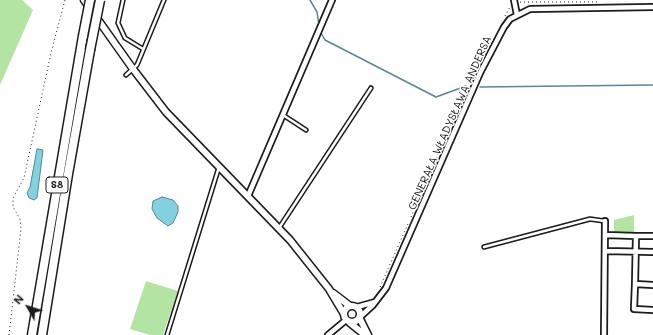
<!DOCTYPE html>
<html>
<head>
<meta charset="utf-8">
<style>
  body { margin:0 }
  #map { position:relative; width:653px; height:335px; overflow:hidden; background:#fff; font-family:Mali,sans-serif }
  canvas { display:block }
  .north { position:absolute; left:8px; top:287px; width:40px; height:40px; -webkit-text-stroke:3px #fff; paint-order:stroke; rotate:309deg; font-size:11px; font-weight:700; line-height:16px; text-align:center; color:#1c1c1c }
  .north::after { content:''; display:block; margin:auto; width:14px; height:18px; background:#1c1c1c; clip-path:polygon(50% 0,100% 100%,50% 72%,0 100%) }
</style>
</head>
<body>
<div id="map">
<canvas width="653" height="335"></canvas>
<div class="north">N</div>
</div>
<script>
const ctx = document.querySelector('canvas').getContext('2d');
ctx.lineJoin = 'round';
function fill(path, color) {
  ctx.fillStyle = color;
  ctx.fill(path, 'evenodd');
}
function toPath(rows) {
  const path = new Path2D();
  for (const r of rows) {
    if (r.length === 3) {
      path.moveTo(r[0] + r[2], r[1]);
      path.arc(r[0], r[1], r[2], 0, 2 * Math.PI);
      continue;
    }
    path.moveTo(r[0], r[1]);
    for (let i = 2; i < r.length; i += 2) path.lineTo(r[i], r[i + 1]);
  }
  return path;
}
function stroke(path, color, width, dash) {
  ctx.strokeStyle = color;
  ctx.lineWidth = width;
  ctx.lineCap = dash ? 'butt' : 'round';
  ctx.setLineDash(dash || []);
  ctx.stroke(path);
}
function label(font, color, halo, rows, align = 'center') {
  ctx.font = font + ' Mali,sans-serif';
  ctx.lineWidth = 3;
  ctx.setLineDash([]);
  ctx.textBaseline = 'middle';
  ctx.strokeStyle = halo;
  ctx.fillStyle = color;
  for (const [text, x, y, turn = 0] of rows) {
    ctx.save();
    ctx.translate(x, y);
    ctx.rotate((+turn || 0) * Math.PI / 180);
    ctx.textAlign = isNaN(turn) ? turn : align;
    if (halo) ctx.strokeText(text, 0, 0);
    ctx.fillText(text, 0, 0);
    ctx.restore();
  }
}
fill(toPath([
  [0,0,22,0,33,10,0,85],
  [634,215,634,232,614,232,614,220],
  [146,281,178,291,163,335,150,335,130,329]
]), '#b4e4a4');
const water = toPath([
  [37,149,43,150,37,198,34,200,29,198,27,193,30,187,37,149],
  [162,197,173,200,178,206,178,212,173,223,168,226,157,218,152,209,153,201,162,197]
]);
fill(water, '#82d0e0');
stroke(water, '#598892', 1);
stroke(toPath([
  [310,0,317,12,319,25],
  [321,33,325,40,436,97,466,86],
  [480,87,653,85]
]), '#598892', 1.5);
const lane = toPath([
  [123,0,118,23,125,38,143,49],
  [126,75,137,65,164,0],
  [283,115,306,130],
  [279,228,371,88],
  [484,247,590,219,604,221],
  [167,335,219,167]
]);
const street = toPath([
  [514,0,517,15],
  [248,196,332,0],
  [606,235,636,236],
  [606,251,653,252],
  [635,284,636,236,653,236],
  [653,285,635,284,634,309,653,310],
  [357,307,375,302],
  [361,316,373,305,386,288,480,73,504,27,510,19,530,9,653,7],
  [328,335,346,320],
  [604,335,605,221]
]);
const secondary = toPath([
  [84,0,133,69,166,112,290,240,329,289,344,314],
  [333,293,350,306],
  [352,314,8],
  [360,319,368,335],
  [350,323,365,335]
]);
const highway = toPath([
  [32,335,83,36],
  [42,335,68,174,90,50]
]);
stroke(lane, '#1c1c1c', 5.5);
stroke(street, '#1c1c1c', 8);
stroke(secondary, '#1c1c1c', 9);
stroke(highway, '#1c1c1c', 11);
stroke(toPath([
  [520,2,597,2],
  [505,16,510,7],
  [411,217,462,99],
  [380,287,408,224],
  [9,335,21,229,20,219,13,207,13,198,24,178,51,53,65,0]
]), '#1c1c1c', 1, [1, 3]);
stroke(lane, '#fff', 2.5);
stroke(street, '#fff', 4.5);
stroke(secondary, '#fff', 6);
stroke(highway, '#fff', 8);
const highwayBridge = toPath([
  [83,36,90,0],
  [90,50,100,0]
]);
stroke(highwayBridge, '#1c1c1c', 11, []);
stroke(highwayBridge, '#fff', 8);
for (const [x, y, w] of [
  [57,185,22]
]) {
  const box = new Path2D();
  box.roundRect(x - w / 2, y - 8, w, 16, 3);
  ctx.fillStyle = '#fff';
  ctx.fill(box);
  stroke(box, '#1c1c1c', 1);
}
label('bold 10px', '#1c1c1c', null, [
  ["S8",57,185]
]);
label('11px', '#1c1c1c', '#fff', [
  ["GENERAŁA WŁADYSŁAWA ANDERSA",450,123,-66]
]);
</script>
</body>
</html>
